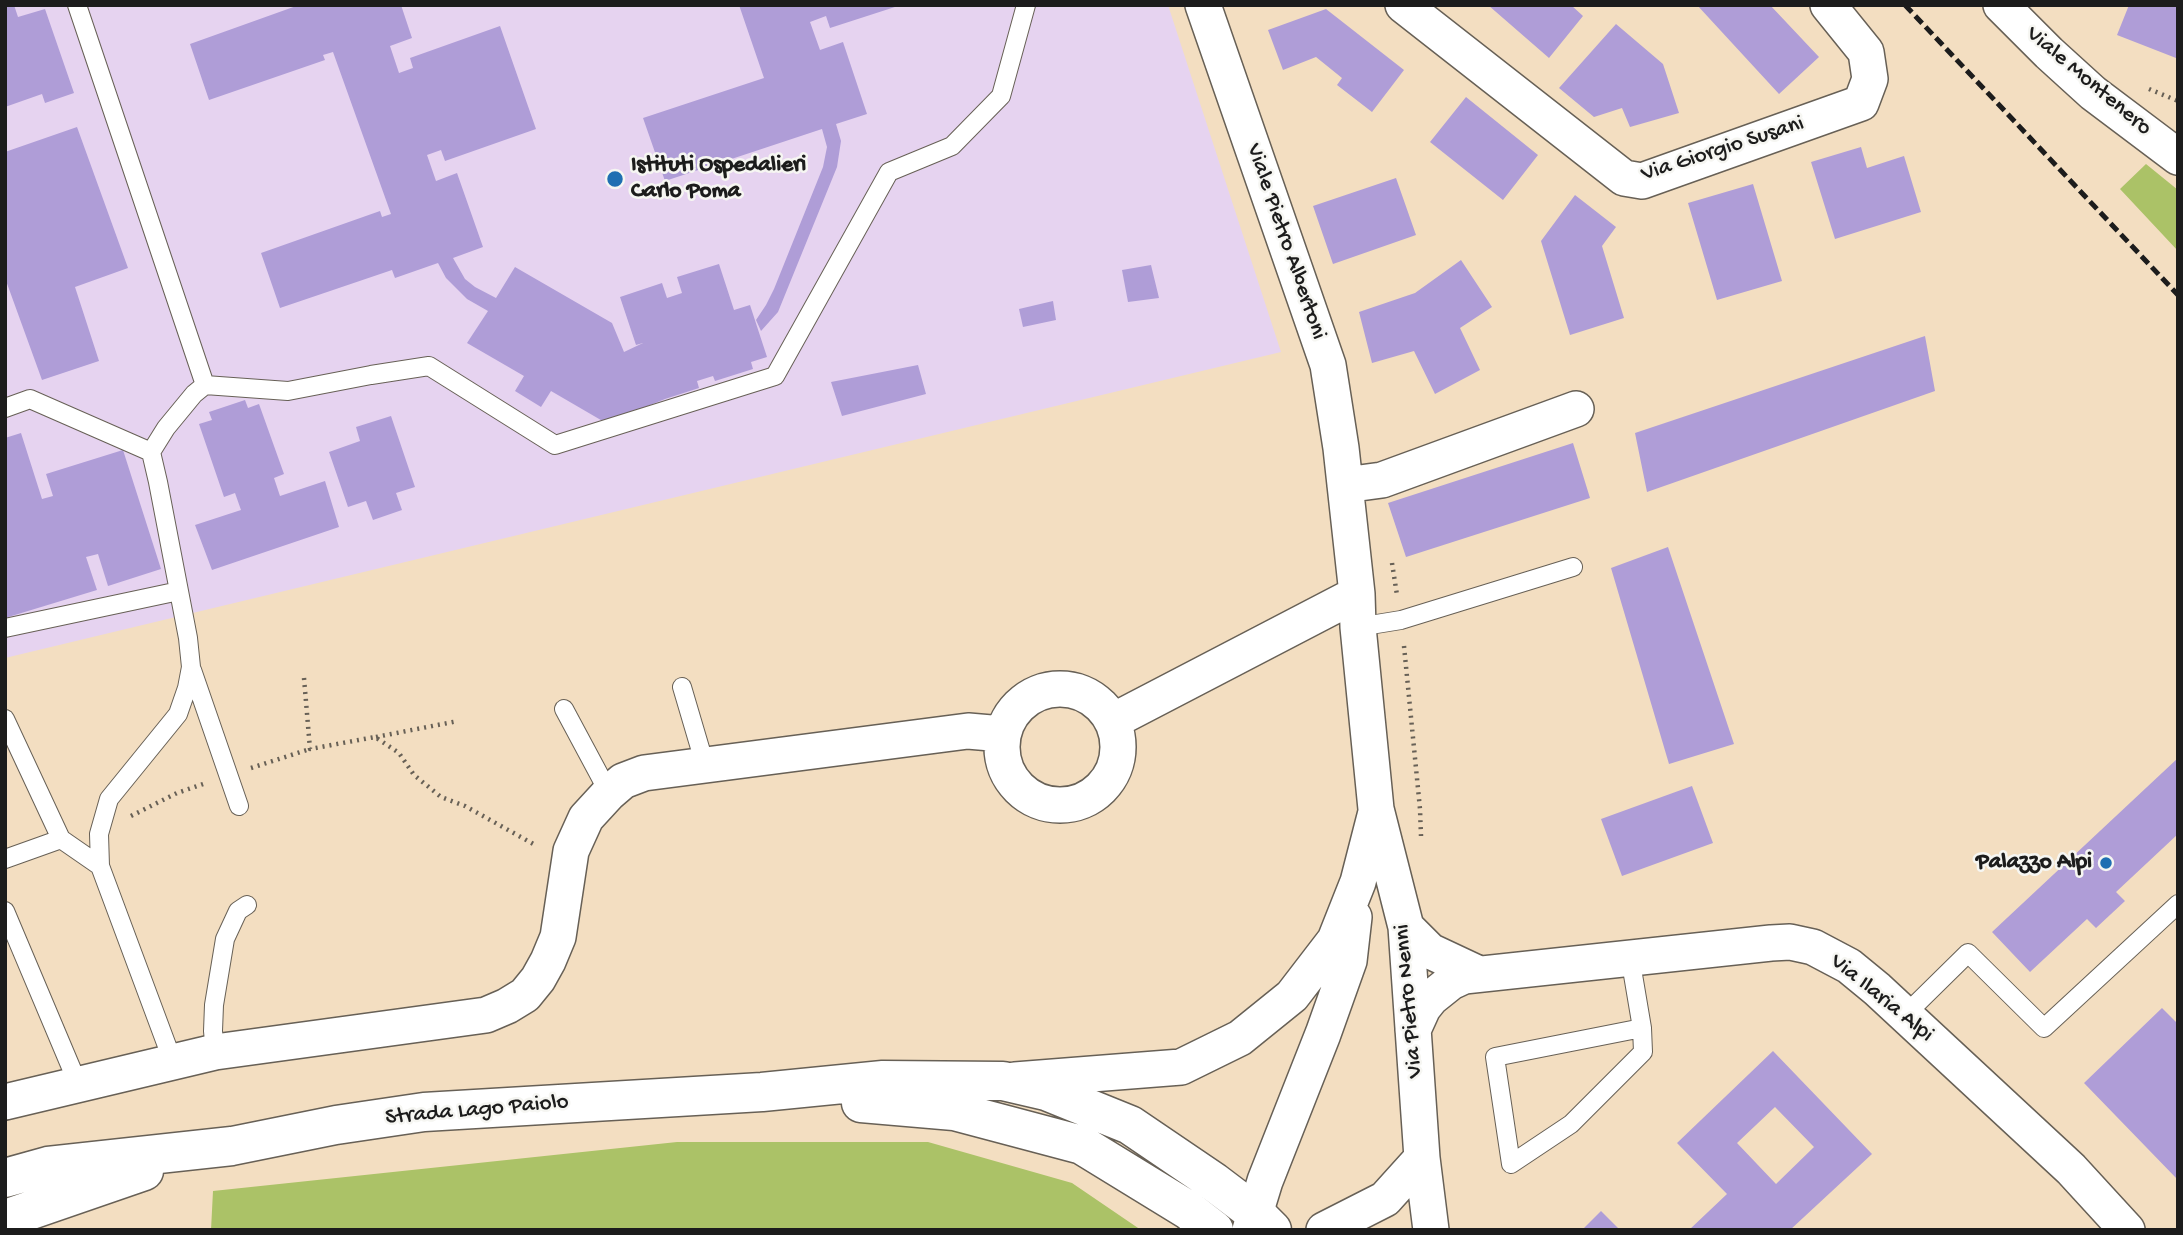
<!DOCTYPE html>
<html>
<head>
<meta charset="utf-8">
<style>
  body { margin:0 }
  #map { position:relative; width:2183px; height:1235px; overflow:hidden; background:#f3dec1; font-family:"Gochi Hand",sans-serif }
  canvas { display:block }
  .frame { position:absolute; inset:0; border:7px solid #1c1c1c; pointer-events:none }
</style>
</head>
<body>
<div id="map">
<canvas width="2183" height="1235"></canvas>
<div class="frame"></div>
</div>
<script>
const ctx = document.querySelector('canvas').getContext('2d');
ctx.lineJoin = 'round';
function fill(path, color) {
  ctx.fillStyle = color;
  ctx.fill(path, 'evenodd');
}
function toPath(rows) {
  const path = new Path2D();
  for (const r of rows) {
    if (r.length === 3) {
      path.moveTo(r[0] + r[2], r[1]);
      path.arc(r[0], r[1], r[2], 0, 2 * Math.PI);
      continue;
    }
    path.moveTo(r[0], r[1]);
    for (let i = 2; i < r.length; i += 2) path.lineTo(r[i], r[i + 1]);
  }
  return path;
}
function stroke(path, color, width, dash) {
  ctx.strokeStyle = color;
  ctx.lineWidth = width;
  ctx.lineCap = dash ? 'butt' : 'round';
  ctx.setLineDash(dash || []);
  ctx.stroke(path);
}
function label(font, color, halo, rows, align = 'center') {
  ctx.font = font + ' "Gochi Hand",sans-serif';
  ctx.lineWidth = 5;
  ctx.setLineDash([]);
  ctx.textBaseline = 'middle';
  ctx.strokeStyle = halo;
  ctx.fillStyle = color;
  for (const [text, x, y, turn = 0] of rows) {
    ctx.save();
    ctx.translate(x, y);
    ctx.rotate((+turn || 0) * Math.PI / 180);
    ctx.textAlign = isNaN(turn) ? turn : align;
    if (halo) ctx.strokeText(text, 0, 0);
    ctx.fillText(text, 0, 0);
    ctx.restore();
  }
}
fill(toPath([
  [5,5,1168,5,1281,352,5,658]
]), '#e6d3f0');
fill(toPath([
  [2146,164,2178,190,2178,251,2120,189],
  [677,1142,928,1142,1072,1183,1141,1230,211,1230,213,1191]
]), '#abc267');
fill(toPath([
  [5,5,14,5,18,17,45,9,74,93,45,103,42,94,5,107],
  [299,5,401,5,412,38,390,46,399,73,413,68,410,58,500,26,536,129,445,161,441,150,427,155,436,181,457,173,483,247,453,258,465,279,475,287,496,298,515,267,612,323,624,352,643,343,636,345,620,297,662,283,667,298,682,293,677,277,719,264,734,310,750,305,767,357,751,362,753,369,715,381,713,376,697,381,699,388,665,399,606,423,551,391,541,407,515,391,524,376,467,343,488,311,467,299,446,278,438,263,395,278,392,270,280,308,261,253,380,211,382,217,391,214,333,52,323,55,325,60,209,100,190,44],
  [739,5,898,6,830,28,826,16,810,22,820,50,843,42,867,114,836,124,841,141,837,167,778,312,761,331,756,320,766,305,774,289,823,167,827,147,822,129,665,181,643,118,764,78],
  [1488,5,1571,5,1583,16,1549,58],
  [1697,5,1770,5,1819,57,1779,94],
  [2129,5,2178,5,2178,53,2176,58,2117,35],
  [1326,9,1404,70,1372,112,1337,85,1342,78,1316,57,1283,70,1268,30],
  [1616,24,1663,64,1679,113,1630,127,1622,108,1594,117,1559,88],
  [1466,97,1538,155,1503,200,1430,142],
  [77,127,128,268,75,287,99,361,42,380,5,278,5,152],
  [1861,147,1867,168,1904,156,1921,212,1835,239,1811,162],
  [1396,178,1416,235,1333,264,1313,206],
  [1753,184,1782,281,1717,300,1688,203],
  [1575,195,1616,227,1602,246,1624,318,1570,335,1541,241],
  [1461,260,1492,307,1460,328,1480,370,1435,394,1414,351,1372,363,1359,312,1415,293],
  [1151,265,1159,298,1128,302,1122,270],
  [1053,301,1056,320,1023,327,1019,309],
  [1925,336,1935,391,1647,492,1635,433],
  [918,365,926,394,842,416,831,382],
  [245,400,248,408,259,404,284,474,274,478,280,496,325,481,339,527,212,570,195,525,241,510,235,493,224,497,199,424,212,420,209,412],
  [391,416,415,487,396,493,402,510,373,520,366,501,348,507,329,452,360,441,356,427],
  [21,433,42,499,53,496,46,474,123,450,161,569,108,586,98,554,86,557,97,590,5,618,5,438],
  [1573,443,1590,498,1406,557,1388,503],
  [1668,547,1734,744,1669,764,1611,568],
  [2178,758,2178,834,2116,892,2125,901,2096,928,2087,919,2030,972,1992,932],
  [1692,786,1713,843,1622,876,1601,819],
  [2162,1008,2178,1024,2178,1180,2084,1083],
  [1773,1051,1872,1154,1790,1230,1689,1230,1727,1194,1677,1143],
  [1775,1107,1814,1147,1776,1184,1737,1143],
  [1601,1211,1620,1230,1582,1230]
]), '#af9dd7');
const service = toPath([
  [77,5,205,385,194,394,166,428,151,452,158,482,188,638,191,667,187,688,178,714,109,799,99,834,100,866,173,1062],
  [205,385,288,391,371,375,429,366,555,445,775,376,889,172,952,146,1001,96,1026,5],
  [5,408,30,399,151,452],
  [1358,627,1401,620,1573,567],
  [5,628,179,591],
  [192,670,239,806],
  [682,687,705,765],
  [564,709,609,793],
  [5,719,61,839,100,866],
  [5,859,61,839],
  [5,911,78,1084],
  [1630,957,1642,1028,1643,1052,1571,1124,1511,1164,1495,1057,1642,1028],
  [1905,1015,1968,953,2044,1028,2178,904],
  [215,1052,213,1031,214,1005,225,939,238,911,247,905]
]);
const minor = toPath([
  [1203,5,1328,365,1341,448,1357,594,1358,627,1376,809,1406,927,1422,1158,1431,1230],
  [1403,5,1624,178,1642,181,1861,103,1870,79,1866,52,1828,5],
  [2001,5,2049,53,2093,93,2178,157],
  [1345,485,1382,480,1576,409],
  [1060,747,58],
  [1113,721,1357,594],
  [1406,927,1430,951,1479,974],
  [1413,1030,1423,1008,1431,998,1451,982,1464,976,1771,943,1790,942,1813,947,1849,966,1877,989,2071,1169,2127,1230],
  [1015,1080,1181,1067,1240,1038,1292,996,1335,940,1358,882,1376,812],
  [5,1102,215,1052,486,1015,507,1006,525,995,538,979,548,961,558,937,571,851,586,818,609,793,623,781,644,773,968,731,1003,734],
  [1250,1230,1265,1181,1323,1034,1349,961,1354,917],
  [1324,1230,1385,1199,1422,1158]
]);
const tertiary = toPath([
  [861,1103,954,1111,1082,1145,1188,1210,1214,1230],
  [5,1178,48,1166,232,1146,336,1125,424,1112,762,1092,883,1080,1003,1081,1046,1091,1130,1125,1214,1182,1255,1213,1272,1230],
  [5,1219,144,1171]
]);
stroke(service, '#676056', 20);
stroke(minor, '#676056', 38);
stroke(tertiary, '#676056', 41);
stroke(toPath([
  [2149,89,2178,101],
  [1392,563,1397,595],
  [1404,646,1420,809,1421,836],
  [304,678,310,749,375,737,399,753,414,775,441,797,465,806,537,846],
  [376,737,458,721],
  [251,768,310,749],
  [131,816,177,793,206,783]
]), '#676056', 4.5, [2, 5]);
stroke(service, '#fff', 18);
stroke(minor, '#fff', 35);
stroke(tertiary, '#fff', 38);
stroke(toPath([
  [1905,5,2178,295]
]), '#1c1c1c', 5, [10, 5]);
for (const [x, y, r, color] of [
  [615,179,9,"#1f6fb2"],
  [2106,863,7,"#1f6fb2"]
]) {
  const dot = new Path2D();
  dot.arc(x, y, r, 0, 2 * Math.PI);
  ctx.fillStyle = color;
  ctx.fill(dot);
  stroke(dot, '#f6f6f2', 2.5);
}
label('23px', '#1c1c1c', '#f6f6f2', [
  ["Viale Montenero",2088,82,40],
  ["Via Giorgio Susani",1723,150,-18],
  ["Viale Pietro Albertoni",1285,242,71],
  ["Via Ilaria Alpi",1881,999,39],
  ["Via Pietro Nenni",1410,1001,-95],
  ["Strada Lago Paiolo",477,1111,-5]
]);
label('bold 23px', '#1c1c1c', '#f6f6f2', [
  ["Istituti Ospedalieri",631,166],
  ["Carlo Poma",631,192],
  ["Palazzo Alpi",2092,863,"right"]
], 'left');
</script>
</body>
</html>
